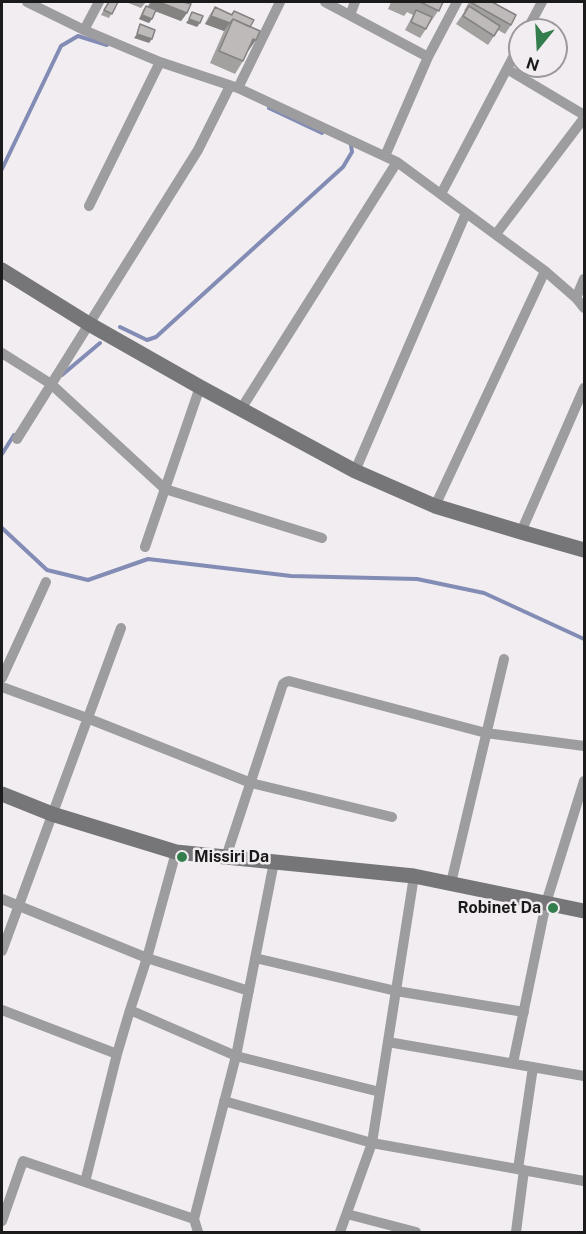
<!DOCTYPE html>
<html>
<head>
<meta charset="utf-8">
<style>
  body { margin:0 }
  #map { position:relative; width:586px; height:1234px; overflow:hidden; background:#f1edf0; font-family:"Public Sans",sans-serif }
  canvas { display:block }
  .frame { position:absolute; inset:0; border:3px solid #1c1b1b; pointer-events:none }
  .north { position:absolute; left:508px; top:18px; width:60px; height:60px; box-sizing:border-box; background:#f1edf0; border:2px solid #9c999b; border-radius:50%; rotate:198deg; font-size:16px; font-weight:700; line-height:24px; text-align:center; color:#1c1b1b }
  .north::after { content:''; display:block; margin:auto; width:21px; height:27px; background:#337e4c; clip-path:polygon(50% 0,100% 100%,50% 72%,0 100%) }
</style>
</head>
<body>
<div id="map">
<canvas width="586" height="1234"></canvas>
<div class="frame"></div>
<div class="north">N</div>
</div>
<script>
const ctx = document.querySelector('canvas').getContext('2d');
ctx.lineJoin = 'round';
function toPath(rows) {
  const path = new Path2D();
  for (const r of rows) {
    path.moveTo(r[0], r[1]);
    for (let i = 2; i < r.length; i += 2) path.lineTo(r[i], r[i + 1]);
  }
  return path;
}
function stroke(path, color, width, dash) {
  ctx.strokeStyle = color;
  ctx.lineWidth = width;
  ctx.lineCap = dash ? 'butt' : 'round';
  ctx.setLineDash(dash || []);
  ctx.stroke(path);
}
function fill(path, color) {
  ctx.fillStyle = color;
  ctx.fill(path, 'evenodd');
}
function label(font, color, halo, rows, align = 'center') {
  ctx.font = font + ' "Public Sans",sans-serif';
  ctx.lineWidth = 5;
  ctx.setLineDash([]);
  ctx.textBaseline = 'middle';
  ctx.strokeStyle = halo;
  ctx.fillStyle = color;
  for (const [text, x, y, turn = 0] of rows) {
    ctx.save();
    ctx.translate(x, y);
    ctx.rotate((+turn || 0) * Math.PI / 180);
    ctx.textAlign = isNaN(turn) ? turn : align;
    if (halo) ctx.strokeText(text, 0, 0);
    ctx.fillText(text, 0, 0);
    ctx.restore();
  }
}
stroke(toPath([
  [269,108,322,133],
  [2,169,61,46,78,36,107,45],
  [120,327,147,340,156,337,343,167,352,152,351,145],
  [62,375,100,343],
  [2,454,14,435],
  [2,528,47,570,88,580,148,559,291,576,417,579,484,593,584,639]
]), '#828cb4', 4);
stroke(toPath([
  [27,2,84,30,160,62,238,88,397,162,545,271,576,298,584,308],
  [325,2,428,57],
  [350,15,355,2],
  [84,30,99,2],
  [527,30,542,2],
  [507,69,584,115],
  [238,88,280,2],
  [385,156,428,57,457,2],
  [441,194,520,44],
  [89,206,160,62],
  [496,234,584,118],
  [576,298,584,279],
  [2,353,51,384,165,489,322,538],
  [241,409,397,162],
  [17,439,198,150,230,86],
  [355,471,466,213],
  [435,506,545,271],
  [521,532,584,388],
  [145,547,200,387],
  [2,678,46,582],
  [2,687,87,718,251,783,392,817],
  [226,857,283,684,286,682,289,681,486,733,584,746],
  [451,883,504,659],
  [2,899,147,958,249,991],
  [2,951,121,628],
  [255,958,396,991,524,1012],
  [2,1010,117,1054],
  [130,1010,236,1056,380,1092],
  [388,1042,584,1076],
  [513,1063,546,903,584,781],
  [224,1101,372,1143,584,1181],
  [518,1169,533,1067],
  [85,1182,117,1054,130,1010,147,958,176,852],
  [347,1214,416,1232],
  [2,1221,23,1161,194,1219],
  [198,1232,194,1219,236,1056,274,862],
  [340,1232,372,1143,414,876],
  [516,1232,524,1170]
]), '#9d9c9e', 10);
stroke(toPath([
  [2,270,89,324,200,387,355,471,435,506,521,532,584,550],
  [2,794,52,814,176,852,414,876,584,911]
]), '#767577', 15);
fill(toPath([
  [108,2,118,2,109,18,101,15],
  [126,2,146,2,141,8],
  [150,2,183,2,187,13,181,21,155,11,149,23,139,19,143,10,146,6,148,6],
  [391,2,444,2,420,38,405,30,413,15,407,12,404,16,388,9],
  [469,2,498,2,496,4,511,25,505,34,498,30,488,45,456,24,465,11,464,11],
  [215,7,231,14,234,11,250,27,247,53,243,61,235,74,210,63,224,31,205,24,209,16]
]), '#a3a0a0');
fill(toPath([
  [152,2,159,2,187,13,181,21,147,8],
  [142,15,152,19,149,23,139,19],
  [211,16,230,23,224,31,205,24],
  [189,19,200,23,197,27,186,23],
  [137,34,152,39,149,43,134,38],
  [253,39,256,40,247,53]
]), '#858282');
const building = toPath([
  [109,2,118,2,112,14,104,10,109,2],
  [159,2,183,2,191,4,187,13,159,2],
  [420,2,443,2,439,11,420,2],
  [470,2,492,2,516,15,511,25,470,2],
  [146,6,156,10,152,19,142,15,146,6],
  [469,6,500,26,494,36,463,16,469,6],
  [215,7,232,15,234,11,254,20,250,27,233,19,230,23,211,16,215,7],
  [416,10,432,17,426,29,411,22,416,10],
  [192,12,203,16,200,23,189,19,192,12],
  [233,19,260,31,256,40,253,39,243,61,219,51,233,19],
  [140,24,155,30,152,39,137,34,140,24]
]);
fill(building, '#bebaba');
stroke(building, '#858282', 1.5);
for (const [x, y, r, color] of [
  [182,857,6,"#337e4c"],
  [553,908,6,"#337e4c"]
]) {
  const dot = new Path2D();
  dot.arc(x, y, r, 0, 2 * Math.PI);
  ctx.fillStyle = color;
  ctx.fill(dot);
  stroke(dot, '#f1edf0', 2);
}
label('bold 16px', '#1c1b1b', '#f1edf0', [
  ["Missiri Da",194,857],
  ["Robinet Da",541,908,"right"]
], 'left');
</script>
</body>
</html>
